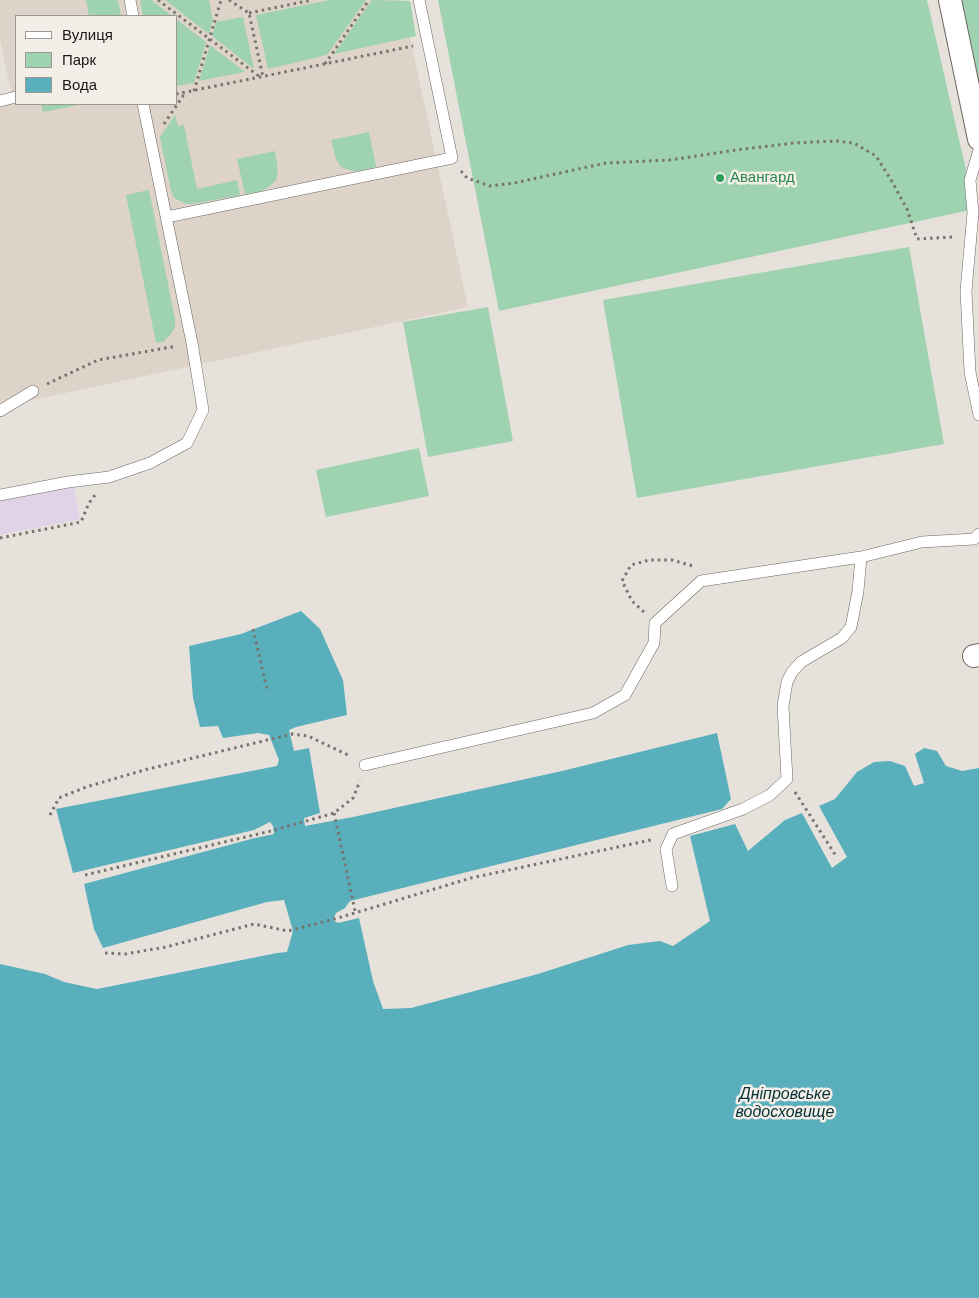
<!DOCTYPE html>
<html>
<head>
<meta charset="utf-8">
<style>
  body { margin:0 }
  #map { position:relative; width:979px; height:1298px; overflow:hidden; background:#e7e1db; font-family:"DM Sans",sans-serif }
  canvas { display:block }
  .legend { position:absolute; left:15px; top:15px; width:162px; height:90px; box-sizing:border-box; background:#f4eee8; border:1px solid #9d9894; margin:0; padding:6px 9px; list-style:none; font-size:15px; color:#1a1816 }
  .legend li { display:flex; align-items:center; gap:10px; height:25px }
  .legend b { width:25px; border:1px solid #9d9894 }
</style>
</head>
<body>
<div id="map">
<canvas width="979" height="1298"></canvas>
<ul class="legend">
<li><b style="height:6px;background:#fff"></b>Вулиця</li>
<li><b style="height:14px;background:#9fd2b0"></b>Парк</li>
<li><b style="height:14px;background:#59afbb"></b>Вода</li>
</ul>
</div>
<script>
const ctx = document.querySelector('canvas').getContext('2d');
ctx.lineJoin = 'round';
function fill(path, color) {
  ctx.fillStyle = color;
  ctx.fill(path, 'evenodd');
}
function toPath(rows) {
  const path = new Path2D();
  for (const r of rows) {
    path.moveTo(r[0], r[1]);
    for (let i = 2; i < r.length; i += 2) path.lineTo(r[i], r[i + 1]);
  }
  return path;
}
function stroke(path, color, width, dash) {
  ctx.strokeStyle = color;
  ctx.lineWidth = width;
  ctx.lineCap = dash ? 'butt' : 'round';
  ctx.setLineDash(dash || []);
  ctx.stroke(path);
}
function label(font, color, halo, rows, align = 'center') {
  ctx.font = font + ' "DM Sans",sans-serif';
  ctx.lineWidth = 5;
  ctx.setLineDash([]);
  ctx.textBaseline = 'middle';
  ctx.strokeStyle = halo;
  ctx.fillStyle = color;
  for (const [text, x, y, turn = 0] of rows) {
    ctx.save();
    ctx.translate(x, y);
    ctx.rotate((+turn || 0) * Math.PI / 180);
    ctx.textAlign = isNaN(turn) ? turn : align;
    if (halo) ctx.strokeText(text, 0, 0);
    ctx.fillText(text, 0, 0);
    ctx.restore();
  }
}
fill(toPath([
  [0,0,402,0,468,307,0,407,0,104,13,101,0,40],
  [16,16,176,16,176,104,16,104]
]), '#ded3c8');
fill(toPath([
  [74,487,80,519,0,535,0,501]
]), '#e0d3e7');
fill(toPath([
  [86,0,118,0,121,16,89,16],
  [140,0,151,0,172,16,143,16],
  [165,0,209,0,213,20,209,34],
  [330,0,366,0,327,55,268,69,256,15],
  [372,0,410,1,416,36,334,54],
  [438,0,927,0,975,209,499,311],
  [959,0,979,0,979,92],
  [243,17,254,69,212,36,216,22],
  [176,19,206,42,194,83,176,86],
  [210,45,245,72,199,81],
  [41,104,83,104,43,112],
  [175,115,178,126,184,125,197,189,237,180,240,195,193,204,186,204,174,198,171,191,160,137],
  [369,132,376,167,358,171,349,170,341,167,336,159,331,140],
  [275,151,278,171,276,180,270,186,262,191,245,194,237,159],
  [149,190,175,319,175,326,172,333,163,342,156,343,126,195],
  [909,247,944,444,637,498,603,300],
  [488,307,513,441,428,457,403,322],
  [419,448,429,496,326,517,316,470]
]), '#9fd2b0');
fill(toPath([
  [301,611,320,629,343,680,347,715,296,727,289,730,294,751,309,748,320,813,304,818,305,826,353,817,562,771,717,733,731,799,722,809,350,901,345,908,336,913,333,920,338,923,359,918,373,981,383,1009,411,1008,538,974,628,945,660,941,673,946,710,921,690,836,735,824,748,851,785,820,802,813,832,868,847,857,819,806,835,799,857,772,874,762,890,761,905,766,914,786,924,783,915,754,924,748,937,751,946,766,962,771,979,768,979,1298,0,1298,0,964,45,974,64,982,97,989,277,953,287,952,293,931,284,900,267,902,103,948,94,929,84,884,255,838,274,834,273,826,270,822,254,830,73,873,56,809,277,766,279,760,269,735,258,733,223,738,218,726,200,727,193,698,189,646,241,634]
]), '#59afbb');
const lane = toPath([
  [130,0,133,16],
  [0,101,16,97],
  [979,150,970,180,973,213,966,291,970,372,979,415],
  [167,217,452,158,419,0],
  [0,411,33,391],
  [0,495,68,482,109,477,150,463,187,443,203,410,192,343,143,104],
  [365,765,593,713,625,695,654,643,655,623,701,581,861,557],
  [672,886,666,849,673,834,743,809,770,795,787,779,783,706,787,682,792,672,801,662,842,638,851,627,858,591,861,557,922,542,974,539,979,534]
]);
const street = toPath([
  [950,0,979,139],
  [974,656,979,655]
]);
stroke(lane, '#6b6661', 12);
stroke(street, '#6b6661', 24);
stroke(toPath([
  [158,0,260,77],
  [229,0,249,13,263,77],
  [249,13,312,0],
  [325,64,369,0],
  [194,91,221,0],
  [176,94,413,46],
  [164,124,185,93],
  [461,171,467,178,490,186,514,183,606,163,670,160,736,150,794,143,836,141,854,143,876,156,891,180,907,209,917,239,954,237],
  [47,384,98,360,177,346],
  [0,538,81,522,89,503,95,495],
  [644,612,632,601,622,581,631,565,649,560,672,560,693,566],
  [253,629,267,689],
  [795,792,836,856],
  [334,813,355,911],
  [50,815,59,798,86,787,148,769,292,734,308,736,350,756],
  [85,875,271,831,334,813,353,798,360,781],
  [105,953,125,954,166,947,254,924,288,931,338,918,471,878,651,840]
]), '#77736f', 3, [2.5, 4]);
stroke(lane, '#fff', 11);
stroke(street, '#fff', 22);
for (const [x, y, r, color] of [
  [720,178,5,"#2e9e5b"]
]) {
  const dot = new Path2D();
  dot.arc(x, y, r, 0, 2 * Math.PI);
  ctx.fillStyle = color;
  ctx.fill(dot);
  stroke(dot, '#f4eee8', 2);
}
label('15px', '#27864d', '#f4eee8', [
  ["Авангард",730,178]
], 'left');
label('italic 16px', '#053136', '#f4eee8', [
  ["Дніпровське",785,1095],
  ["водосховище",785,1113]
]);
</script>
</body>
</html>
